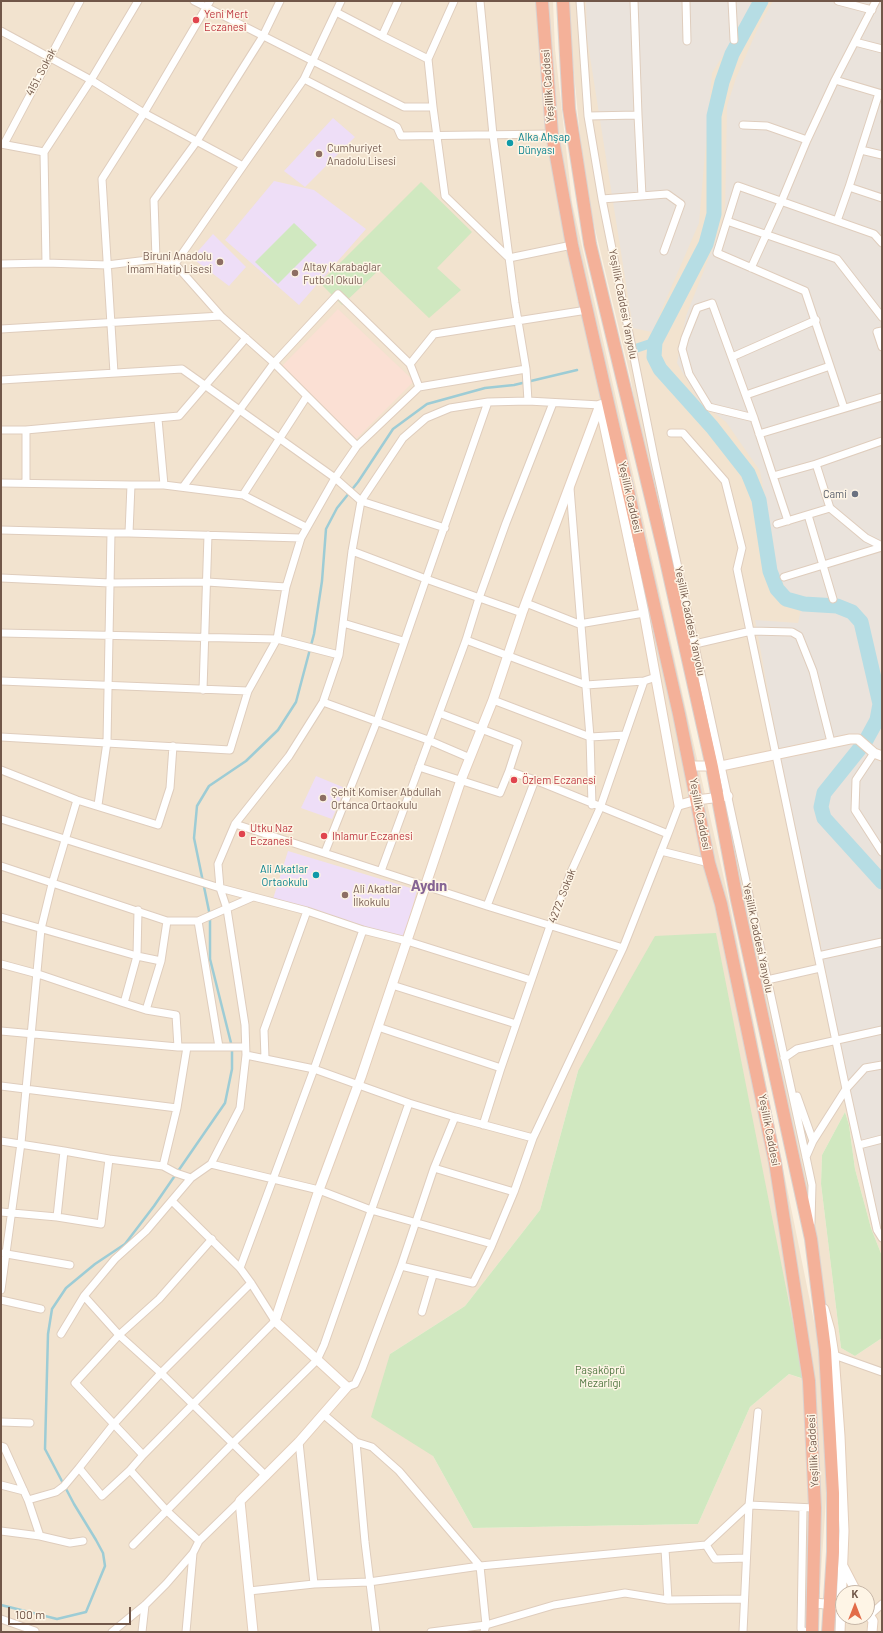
<!DOCTYPE html>
<html>
<head>
<meta charset="utf-8">
<style>
  body { margin:0 }
  #map { position:relative; width:883px; height:1633px; overflow:hidden; background:#fbf1e1; font-family:Barlow,sans-serif }
  canvas { display:block }
  .frame { position:absolute; inset:0; border:2px solid #715749; pointer-events:none }
  .north { position:absolute; left:835px; top:1585px; width:40px; height:40px; box-sizing:border-box; background:#fef5e6; border:1px solid #c6b6a7; border-radius:50%; rotate:0deg; font-size:11px; font-weight:700; line-height:16px; text-align:center; color:#715749 }
  .north::after { content:''; display:block; margin:auto; width:14px; height:18px; background:#e26c49; clip-path:polygon(50% 0,100% 100%,50% 72%,0 100%) }
  .scale { position:absolute; left:8px; top:1607px; width:123px; height:18px; box-sizing:border-box; border:2px solid #715749; border-top:0; padding-left:5px; font-size:12px; line-height:14px; white-space:nowrap; color:#715749; -webkit-text-stroke:3px #fef5e6; paint-order:stroke }
</style>
</head>
<body>
<div id="map">
<canvas width="883" height="1633"></canvas>
<div class="frame"></div>
<div class="north">K</div>
<div class="scale">100 m</div>
</div>
<script>
const ctx = document.querySelector('canvas').getContext('2d');
ctx.lineJoin = 'round';
function fill(path, color) {
  ctx.fillStyle = color;
  ctx.fill(path, 'evenodd');
}
function toPath(rows) {
  const path = new Path2D();
  for (const r of rows) {
    path.moveTo(r[0], r[1]);
    for (let i = 2; i < r.length; i += 2) path.lineTo(r[i], r[i + 1]);
  }
  return path;
}
function stroke(path, color, width, dash) {
  ctx.strokeStyle = color;
  ctx.lineWidth = width;
  ctx.lineCap = dash ? 'butt' : 'round';
  ctx.setLineDash(dash || []);
  ctx.stroke(path);
}
function label(font, color, halo, rows, align = 'center') {
  ctx.font = font + ' Barlow,sans-serif';
  ctx.lineWidth = 3;
  ctx.setLineDash([]);
  ctx.textBaseline = 'middle';
  ctx.strokeStyle = halo;
  ctx.fillStyle = color;
  for (const [text, x, y, turn = 0] of rows) {
    ctx.save();
    ctx.translate(x, y);
    ctx.rotate((+turn || 0) * Math.PI / 180);
    ctx.textAlign = isNaN(turn) ? turn : align;
    if (halo) ctx.strokeText(text, 0, 0);
    ctx.fillText(text, 0, 0);
    ctx.restore();
  }
}
fill(toPath([
  [1,1,553,1,555,49,572,202,729,901,832,1410,817,1632,1,1632],
  [578,1071,803,1379,789,1374,750,1407,698,1524,473,1528,433,1456,390,1354,465,1306,540,1210],
  [567,1,882,1,882,1256,871,1228,855,1169,849,1125,845,1112,822,1155,821,1184,841,1348,855,1356,882,1338,882,1632,832,1632,840,1487,802,1172,666,585,630,375,585,187],
  [843,1593,867,1593,867,1617,843,1617]
]), '#f2e3cf');
fill(toPath([
  [338,309,414,381,356,439,282,366]
]), '#fbe0d4');
fill(toPath([
  [586,1,757,1,712,73,699,223,652,332,633,328,587,38],
  [773,1,882,1,882,1246,846,1106,814,958,821,944,780,757,755,620,798,623,804,596,789,594,777,572,772,534,760,471,726,422,699,401,677,363,686,316,725,217,727,106,736,78,758,28]
]), '#eae3dc');
fill(toPath([
  [333,118,355,137,305,187,284,171],
  [274,181,314,190,366,229,299,305,225,240],
  [213,234,246,267,229,286,192,258],
  [316,776,345,788,332,819,301,808],
  [288,851,417,890,404,938,273,899]
]), '#eedef7');
fill(toPath([
  [421,182,472,232,437,268,461,290,429,318,379,270,342,305,320,283],
  [294,223,317,245,278,284,255,262],
  [716,933,804,1379,789,1374,750,1407,698,1524,473,1528,433,1456,371,1417,390,1354,465,1306,540,1210,578,1071,655,936],
  [845,1112,849,1125,855,1169,871,1228,882,1256,882,1338,855,1356,841,1348,821,1184,822,1155]
]), '#d0e8c0');
stroke(toPath([
  [1,1605,57,1619,86,1612,105,1566,103,1553,96,1540,74,1504,45,1449,48,1334,52,1309,66,1288,95,1264,125,1244,154,1206,225,1103,232,1069,232,1047,210,959,210,916,194,838,197,806,209,786,246,761,278,730,296,702,314,634,322,581,326,529,337,508,358,482,393,429,427,404,485,388,514,385,577,370]
]), '#9dccd5', 2.5);
stroke(toPath([
  [637,348,655,342]
]), '#b6dde4', 9);
stroke(toPath([
  [761,1,732,54,722,82,714,116,714,214,706,244,655,342,654,357,660,369,712,427,748,473,759,500,770,571,777,589,786,599,804,604,837,606,852,612,861,622,880,704,877,720,865,742,824,793,821,807,824,818,882,882]
]), '#b6dde4', 15);
const street = toPath([
  [194,1,404,107,433,107,445,196,509,258,572,245],
  [480,1,493,135,515,303,526,369,528,401],
  [580,1,588,116,602,199,655,462,806,1157,812,1185,811,1223],
  [686,1,687,41],
  [732,1,734,40],
  [838,1,872,10],
  [336,12,382,36,398,1],
  [1,31,91,80,144,113,243,166,304,79,341,1],
  [382,36,428,59],
  [855,42,882,49],
  [304,79,397,127,401,136,552,134],
  [835,80,882,94],
  [879,93,849,187,882,198],
  [433,107,428,59,454,1],
  [638,115,642,196],
  [588,116,638,115,634,1],
  [743,125,767,126,807,140],
  [1,144,44,152],
  [4,144,80,1],
  [861,150,882,155],
  [602,199,667,194,681,204,664,251],
  [727,221,837,259,882,317],
  [837,221,849,187],
  [156,259,154,200,197,141,263,36,280,1],
  [46,263,44,152,91,80,138,1],
  [1,264,46,263,107,265,156,259,175,264,221,316],
  [175,264,243,166],
  [751,268,782,200,807,140,835,80,876,1],
  [1,329,221,316,274,363,357,446,335,478,301,538,286,587,277,639,248,691,230,750,1,737],
  [882,331,877,332,882,347],
  [732,357,816,320],
  [114,373,102,179,144,113,210,1],
  [1,380,182,369,335,478,361,501,445,528],
  [419,387,410,364,434,334,587,310],
  [746,395,830,366],
  [488,402,426,579,522,613],
  [844,408,805,291,717,253,738,186,874,234,882,243],
  [754,418,709,407,689,374,682,349,685,338,697,308,712,303,754,418,773,476,816,464,830,508,866,538,882,546],
  [158,419,164,485],
  [1,430,26,430,179,416,246,338],
  [26,430,26,483],
  [671,433,683,433,725,481,742,548,737,569,846,1089,813,1141,806,1157],
  [759,434,882,397],
  [357,446,419,387,526,369],
  [816,464,882,441],
  [773,476,788,521],
  [1,483,131,485,129,533,111,533,107,742,98,805],
  [131,485,164,485,243,495,306,527],
  [183,487,274,363,338,294,410,364],
  [570,488,590,737,592,805],
  [243,495,307,396],
  [808,515,833,599],
  [777,524,830,508],
  [1,530,111,533],
  [129,533,301,538],
  [784,577,882,547],
  [1,578,110,583,207,582,286,587],
  [526,603,579,624,644,613],
  [343,623,403,641],
  [1,633,277,639,339,655],
  [466,640,586,685,644,681],
  [695,644,751,631,792,632,799,636,813,671,831,742],
  [1,681,248,691],
  [203,690,208,535],
  [493,700,590,737,625,735],
  [323,702,428,740,470,758],
  [439,713,518,743,509,771,535,780,487,906],
  [874,753,856,780,855,810,882,852],
  [419,767,500,793,509,771],
  [1,770,77,800,158,825,170,788,173,746],
  [535,780,668,834,623,948],
  [1,819,220,888,307,911,363,930],
  [235,824,289,756,323,702,339,655,352,551,361,501,403,438,426,418,450,408,488,402,528,401,600,405],
  [668,834,679,805],
  [661,851,709,863],
  [325,852,377,721,426,579,352,551],
  [1,866,167,921,198,921],
  [381,871,466,640,479,598,506,523,553,403],
  [138,910,137,956,161,961],
  [1,917,137,956,124,1003,146,1010,176,1015,178,1047],
  [818,956,882,942],
  [1,964,38,974,124,1003],
  [767,980,820,968],
  [392,985,516,1024],
  [146,1010,161,961,167,921],
  [378,1027,501,1068],
  [1,1031,178,1047,219,1047,198,921,253,897],
  [219,1047,245,1047],
  [246,1055,314,1069,409,1103],
  [265,1058,264,1030,307,911],
  [784,1058,797,1049,882,1030],
  [882,1065,865,1068,846,1089,877,1230,882,1238],
  [1,1086,177,1108,163,1166],
  [797,1096,813,1141],
  [177,1108,187,1047],
  [483,1125,501,1068,550,926,571,872,600,808,644,681,656,677],
  [1,1141,64,1151],
  [859,1145,882,1139],
  [211,1164,319,1190,371,1210,492,1244],
  [434,1168,514,1192],
  [1,1212,57,1217,101,1224,109,1159,163,1166,176,1173,191,1178],
  [57,1217,64,1151,109,1159],
  [1,1253,70,1265],
  [401,1266,473,1283,491,1247,514,1192,533,1138],
  [240,1268,314,1069,363,930,407,941,531,980],
  [1,1290,21,1143,41,929,52,884,77,800],
  [1,1300,41,1309],
  [422,1312,433,1275],
  [61,1334,84,1296],
  [834,1355,882,1372],
  [323,1414,356,1442,365,1542,376,1632],
  [1,1422,30,1423],
  [299,1442,314,1584],
  [356,1442,372,1447,399,1471,480,1566,486,1625,431,1632],
  [1,1446,4,1447,28,1500,40,1536,1,1531],
  [143,1455,275,1321,251,1283,240,1268,172,1201],
  [130,1470,102,1496,79,1468,113,1425,161,1373,251,1283],
  [266,1476,161,1373,119,1335,84,1296,115,1259,146,1231,191,1178,211,1164,240,1108,246,1055,245,1025,227,909,220,888,218,864,235,824,487,906,623,948,533,1138,455,1117,434,1168,401,1266,362,1369,355,1384,347,1387],
  [1,1485,24,1491],
  [28,1500,56,1492,64,1486,79,1468],
  [803,1508,801,1629,805,1632],
  [40,1536,70,1543,83,1541],
  [199,1541,167,1511,130,1470,143,1455,75,1383,119,1335,159,1299,212,1239],
  [133,1545,233,1443,317,1360,324,1345,409,1103,455,1117],
  [706,1545,715,1559,746,1558],
  [665,1549,668,1600],
  [249,1591,314,1584,369,1582,480,1566,706,1545,749,1505,758,1412],
  [870,1615,882,1604],
  [1,1619,35,1631],
  [112,1632,145,1605,166,1584,193,1553,199,1541,240,1501],
  [142,1632,145,1605],
  [186,1632,193,1553],
  [484,1632,486,1625,554,1605,625,1593,668,1600,744,1599],
  [743,1632,749,1505,815,1508]
]);
const secondary = toPath([
  [600,405,644,613,679,805,697,800,728,796],
  [690,766,721,766,850,739,858,739,874,753,882,756],
  [824,1309,830,1330,834,1355,840,1436,844,1531,840,1632],
  [843,1566,857,1593],
  [814,1603,836,1605],
  [867,1612,873,1621,872,1632],
  [253,1632,240,1501,299,1442,347,1387,275,1321,319,1190,361,1077,461,780,493,700,522,613,600,405,609,403]
]);
const highway = toPath([
  [542,1,552,134,572,245,679,714,709,863,721,904,775,1162,809,1381,815,1508,812,1632],
  [563,1,569,109,590,244,664,552,712,767,737,900,811,1239,825,1350,833,1493,833,1552,828,1632]
]);
stroke(street, '#dfcdbd', 9);
stroke(secondary, '#e4cebb', 11);
stroke(highway, '#dad3d0', 14);
stroke(street, '#fff', 7);
stroke(secondary, '#fff', 9);
stroke(highway, '#f4b199', 12);
for (const [x, y, r, color] of [
  [196,20,4,"#e0444e"],
  [510,143,4,"#0f9aa8"],
  [319,154,4,"#8d6e63"],
  [220,262,4,"#8d6e63"],
  [295,273,4,"#8d6e63"],
  [855,494,4,"#6b7280"],
  [514,780,4,"#e0444e"],
  [323,798,4,"#8d6e63"],
  [242,834,4,"#e0444e"],
  [324,836,4,"#e0444e"],
  [316,875,4,"#0f9aa8"],
  [345,895,4,"#8d6e63"]
]) {
  const dot = new Path2D();
  dot.arc(x, y, r, 0, 2 * Math.PI);
  ctx.fillStyle = color;
  ctx.fill(dot);
  stroke(dot, '#fef5e6', 1.5);
}
label('11px', '#be3a42', '#fef5e6', [
  ["Yeni Mert",204,14],
  ["Eczanesi",204,27],
  ["Özlem Eczanesi",522,780],
  ["Utku Naz",250,828],
  ["Eczanesi",250,841],
  ["Ihlamur Eczanesi",332,836]
], 'left');
label('11px', '#715749', '#fef5e6', [
  ["4151. Sokak",41,72,-62],
  ["Yeşillik Caddesi",548,86,-94],
  ["Yeşillik Caddesi Yanyolu",623,304,79],
  ["Yeşillik Caddesi",630,497,77],
  ["Yeşillik Caddesi Yanyolu",690,621,78],
  ["Yeşillik Caddesi",700,814,79],
  ["4272. Sokak",562,896,-69],
  ["Yeşillik Caddesi Yanyolu",758,938,78],
  ["Yeşillik Caddesi",769,1130,79],
  ["Yeşillik Caddesi",813,1451,-93]
]);
label('11px', '#0d838f', '#fef5e6', [
  ["Alka Ahşap",518,137],
  ["Dünyası",518,150],
  ["Ali Akatlar",308,869,"right"],
  ["Ortaokulu",308,882,"right"]
], 'left');
label('11px', '#785e54', '#fef5e6', [
  ["Cumhuriyet",327,148],
  ["Anadolu Lisesi",327,161],
  ["Biruni Anadolu",212,256,"right"],
  ["İmam Hatip Lisesi",212,269,"right"],
  ["Altay Karabağlar",303,267],
  ["Futbol Okulu",303,280],
  ["Şehit Komiser Abdullah",331,792],
  ["Ortanca Ortaokulu",331,805],
  ["Ali Akatlar",353,889],
  ["İlkokulu",353,902]
], 'left');
label('11px', '#5b616d', '#fef5e6', [
  ["Cami",847,494]
], 'right');
label('11px', '#517742', '#fef5e6', [
  ["Paşaköprü",600,1370],
  ["Mezarlığı",600,1383]
]);
label('bold 15px', '#856494', '#fef5e6', [
  ["Aydın",429,886]
]);
</script>
</body>
</html>
